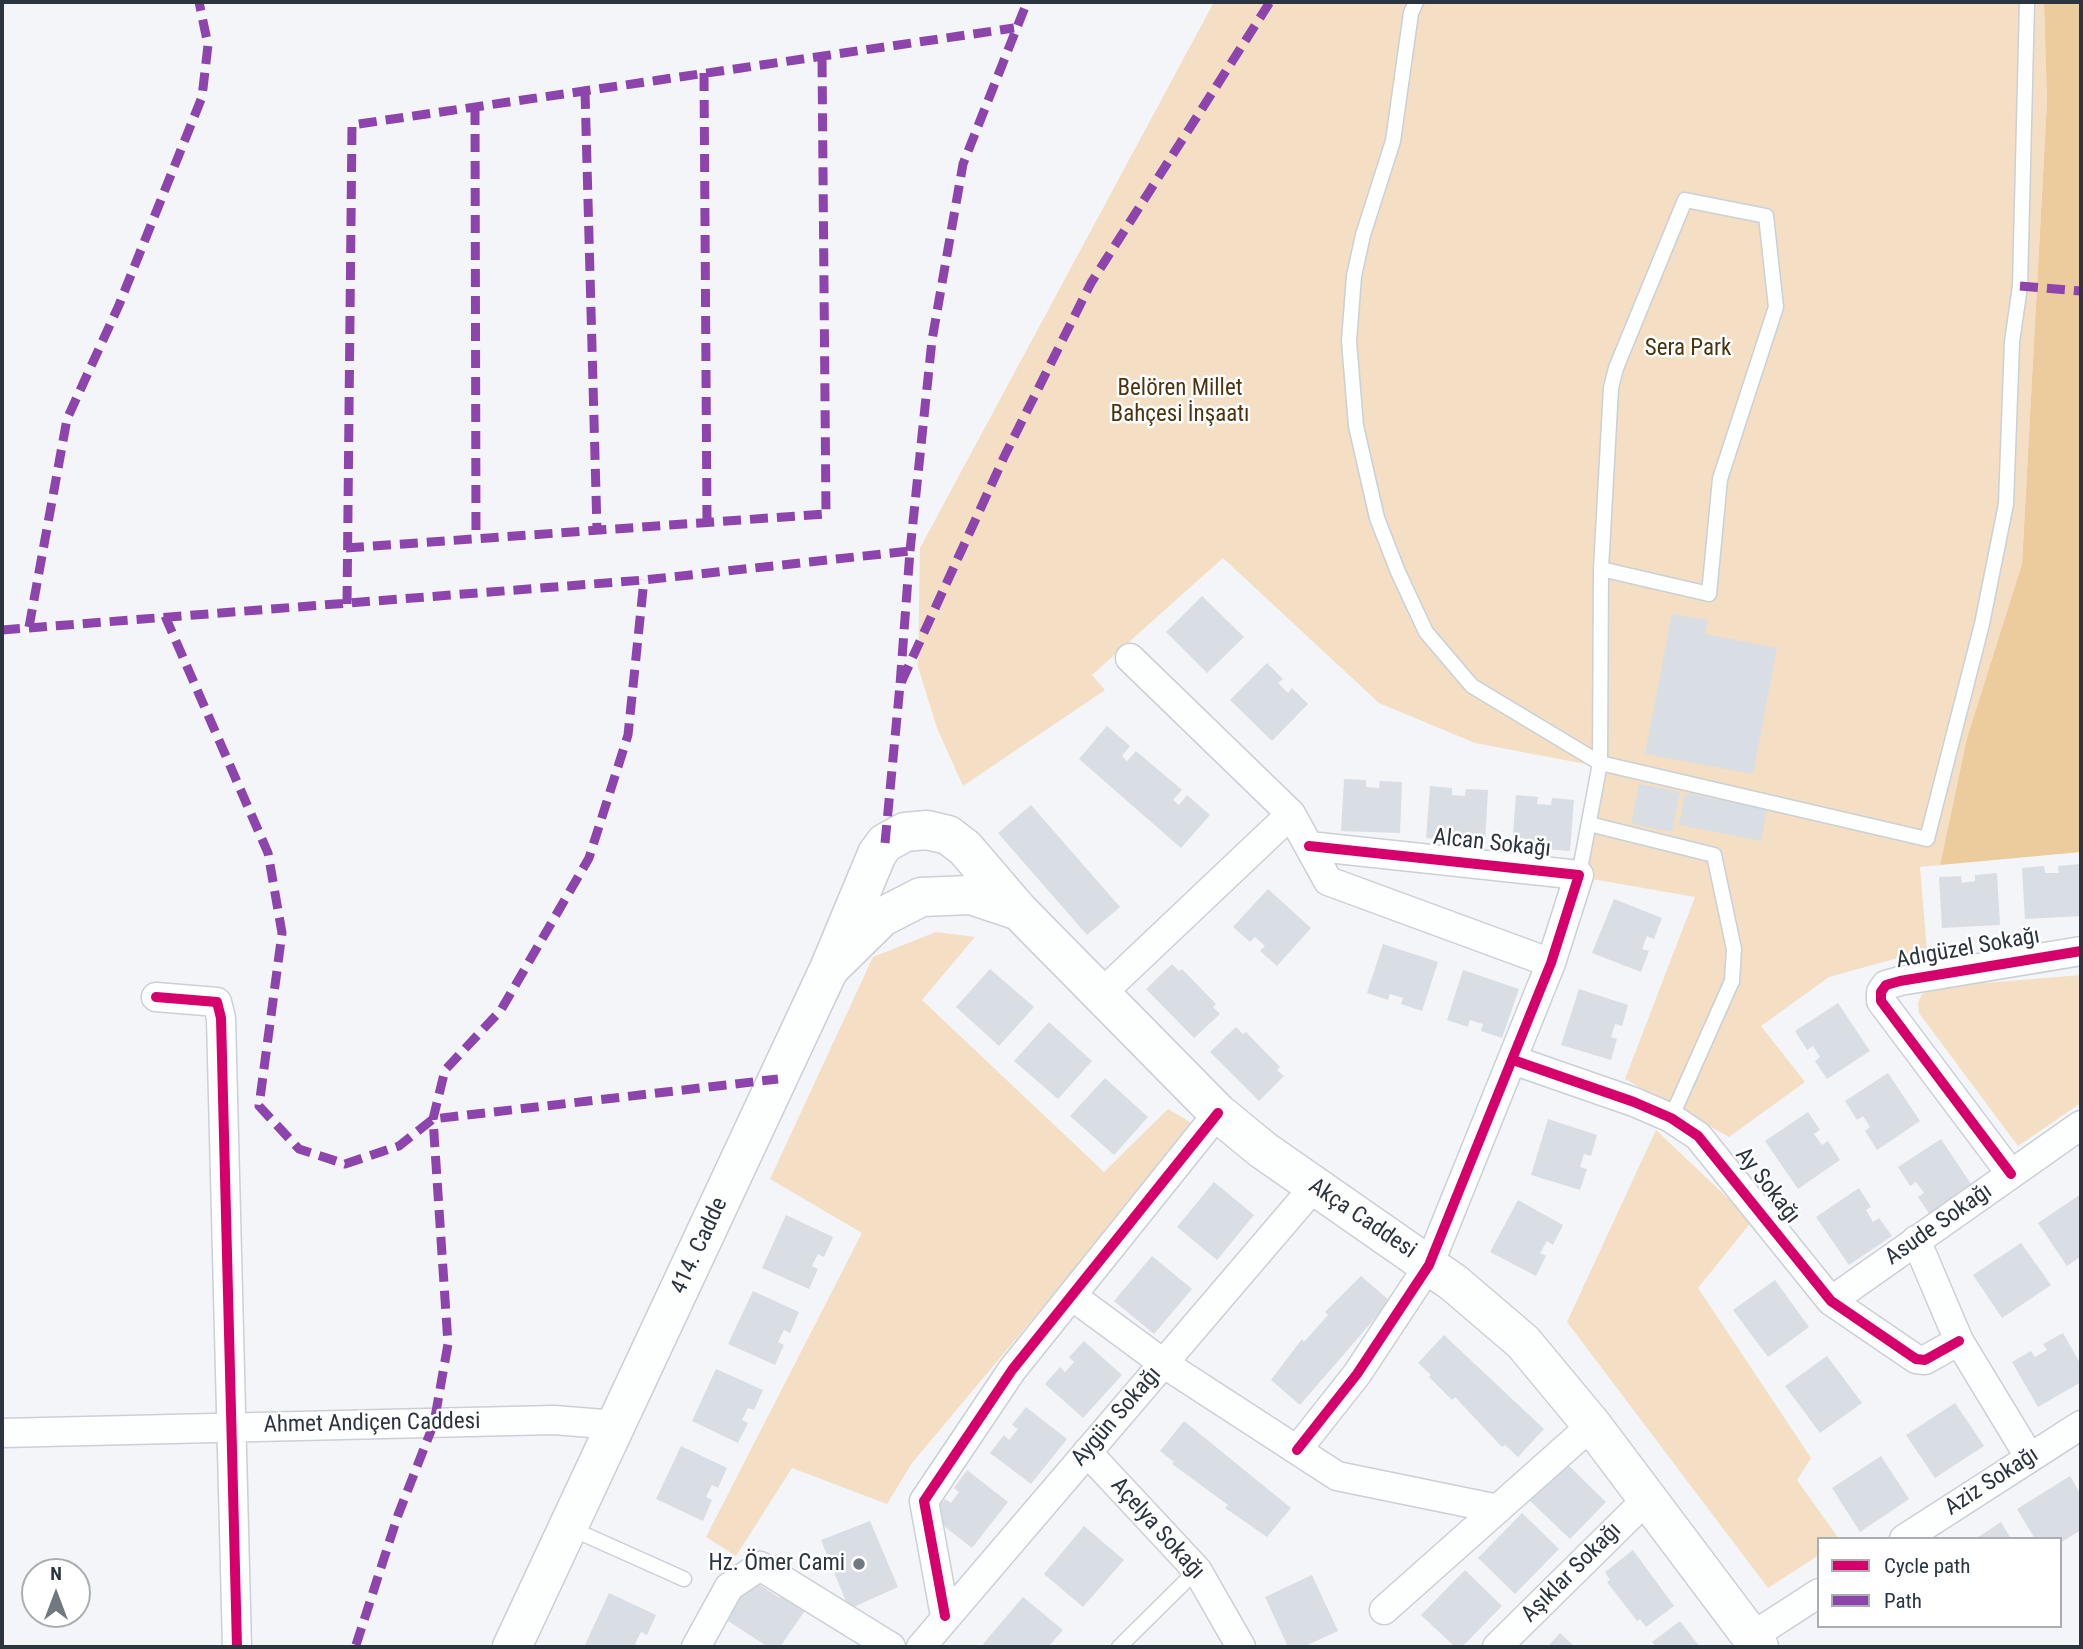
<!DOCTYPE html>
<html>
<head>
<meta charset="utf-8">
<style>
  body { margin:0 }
  #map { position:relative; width:2083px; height:1649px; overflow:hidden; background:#f3f5f8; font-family:"Roboto Condensed",sans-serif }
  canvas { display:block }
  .frame { position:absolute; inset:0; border:4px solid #2b3540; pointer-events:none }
  .legend { position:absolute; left:1817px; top:1537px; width:245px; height:91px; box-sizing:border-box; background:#fff; border:2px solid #aaaeb3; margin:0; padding:9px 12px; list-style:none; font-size:21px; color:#2b3540 }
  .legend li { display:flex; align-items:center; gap:14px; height:35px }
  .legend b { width:35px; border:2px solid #aaaeb3 }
  .north { position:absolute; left:21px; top:1558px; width:70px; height:70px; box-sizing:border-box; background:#fff; border:2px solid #aaaeb3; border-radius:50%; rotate:0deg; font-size:19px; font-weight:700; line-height:28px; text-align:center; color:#2b3540 }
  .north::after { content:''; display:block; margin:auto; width:24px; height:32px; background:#717880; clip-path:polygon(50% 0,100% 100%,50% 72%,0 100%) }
</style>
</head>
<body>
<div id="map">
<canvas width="2083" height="1649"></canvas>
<div class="frame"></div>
<ul class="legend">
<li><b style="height:9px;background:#d6006c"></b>Cycle path</li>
<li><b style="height:9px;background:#8e44ad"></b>Path</li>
</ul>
<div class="north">N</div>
</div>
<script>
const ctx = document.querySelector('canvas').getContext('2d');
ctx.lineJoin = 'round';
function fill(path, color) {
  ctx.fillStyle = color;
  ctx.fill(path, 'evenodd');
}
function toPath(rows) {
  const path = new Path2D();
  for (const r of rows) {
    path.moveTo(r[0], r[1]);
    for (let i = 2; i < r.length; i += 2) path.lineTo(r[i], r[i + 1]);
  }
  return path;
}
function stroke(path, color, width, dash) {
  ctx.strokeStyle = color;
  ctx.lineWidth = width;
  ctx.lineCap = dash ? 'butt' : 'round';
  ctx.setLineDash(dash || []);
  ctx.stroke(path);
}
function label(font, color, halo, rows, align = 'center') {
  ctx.font = font + ' "Roboto Condensed",sans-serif';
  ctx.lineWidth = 5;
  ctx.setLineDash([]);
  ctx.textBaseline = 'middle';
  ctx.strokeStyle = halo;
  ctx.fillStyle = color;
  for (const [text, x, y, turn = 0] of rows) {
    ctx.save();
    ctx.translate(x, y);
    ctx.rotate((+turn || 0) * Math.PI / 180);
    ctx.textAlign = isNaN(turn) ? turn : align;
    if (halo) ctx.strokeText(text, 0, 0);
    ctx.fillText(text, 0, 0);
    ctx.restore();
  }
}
fill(toPath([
  [1214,2,2044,2,2047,101,2022,564,1967,738,1940,865,1920,867,1927,950,1829,977,1761,1026,1805,1082,1729,1137,1625,1079,1695,897,1575,876,1592,789,1591,765,1475,743,1379,703,1223,558,1092,675,1105,690,963,786,937,728,918,667,920,548],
  [936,932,975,937,922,1000,1104,1172,1168,1109,1195,1125,912,1463,887,1504,792,1468,736,1556,706,1537,862,1233,770,1179,873,957],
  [2081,975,2081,1103,2018,1146,1919,1013,1918,1003,1922,994,1938,987],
  [1656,1130,1752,1221,1698,1288,1811,1458,1797,1480,1839,1539,1819,1539,1819,1555,1768,1588,1567,1322]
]), '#f4dfc4');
fill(toPath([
  [2044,2,2081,2,2081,852,1940,865,1967,738,2022,564,2047,101]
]), '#eccb9c');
fill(toPath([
  [1202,596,1244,637,1207,673,1166,632],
  [1672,614,1708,620,1705,634,1777,648,1753,774,1645,754],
  [1267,663,1283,679,1278,683,1288,693,1292,688,1308,704,1272,741,1230,700],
  [1107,726,1130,746,1122,756,1127,761,1136,751,1182,790,1173,800,1179,805,1187,795,1210,815,1181,848,1079,759],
  [1344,779,1366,780,1366,787,1379,788,1380,781,1402,782,1400,833,1341,831],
  [1639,784,1680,792,1672,832,1631,824],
  [1430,786,1452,788,1452,795,1465,796,1466,789,1488,790,1485,842,1426,838],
  [1685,793,1767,809,1761,841,1679,825],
  [1516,795,1538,797,1537,804,1551,805,1552,798,1574,800,1570,851,1512,847],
  [1031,805,1120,907,1087,935,998,833],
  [2080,864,2081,916,2025,919,2022,868,2044,866,2045,873,2059,873,2058,866],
  [1997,873,2000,925,1942,928,1939,877,1961,876,1962,883,1975,881,1975,875],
  [1268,889,1311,928,1277,966,1260,951,1265,946,1255,937,1250,942,1233,927],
  [1614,899,1662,918,1654,939,1647,936,1642,949,1649,951,1641,972,1592,953],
  [1383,944,1438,962,1422,1011,1401,1004,1403,998,1390,994,1388,1000,1367,993],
  [1172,964,1179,971,1182,969,1216,1004,1213,1007,1220,1014,1194,1038,1146,989],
  [990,969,1034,1007,999,1046,956,1007],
  [1463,970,1519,989,1502,1038,1481,1031,1483,1024,1470,1020,1468,1027,1447,1020],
  [1579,989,1628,1005,1622,1026,1615,1024,1611,1037,1617,1039,1611,1060,1561,1045],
  [1838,1003,1870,1051,1827,1079,1815,1061,1820,1057,1813,1046,1807,1050,1795,1031],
  [1049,1022,1092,1061,1058,1099,1014,1061],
  [1236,1027,1243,1034,1246,1032,1280,1067,1277,1070,1284,1076,1259,1101,1210,1052],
  [1888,1073,1920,1121,1877,1150,1865,1131,1870,1127,1863,1116,1857,1120,1845,1101],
  [1105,1078,1148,1117,1114,1155,1070,1116],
  [1808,1112,1820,1130,1814,1134,1822,1145,1828,1141,1840,1160,1798,1189,1765,1141],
  [1548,1119,1597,1135,1591,1156,1584,1154,1580,1167,1587,1169,1580,1190,1531,1175],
  [1941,1139,1973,1187,1930,1215,1918,1197,1924,1193,1916,1182,1910,1186,1898,1167],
  [1214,1182,1254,1215,1217,1260,1177,1227],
  [1859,1188,1871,1207,1866,1210,1873,1222,1879,1218,1892,1236,1849,1265,1816,1217],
  [2081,1194,2081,1256,2067,1266,2038,1223],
  [1518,1200,1563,1225,1553,1245,1547,1241,1540,1253,1546,1256,1536,1276,1490,1252],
  [786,1215,833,1237,824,1257,818,1254,812,1266,818,1269,809,1289,762,1268],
  [2021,1243,2051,1285,2002,1318,1973,1275],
  [1152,1256,1192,1289,1154,1334,1114,1301],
  [1361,1276,1390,1301,1300,1405,1271,1380,1302,1339,1304,1342,1328,1315,1325,1312],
  [1775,1280,1809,1327,1768,1357,1733,1310],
  [753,1291,799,1312,790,1333,784,1330,778,1342,784,1345,775,1365,728,1344],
  [2063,1333,2081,1365,2081,1382,2038,1407,2012,1362,2031,1351,2035,1357,2047,1350,2043,1344],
  [1444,1335,1544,1429,1518,1457,1505,1445,1502,1447,1455,1397,1452,1400,1429,1377,1431,1375,1418,1363],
  [1084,1341,1122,1375,1083,1418,1045,1384,1060,1367,1065,1372,1074,1362,1069,1357],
  [1827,1356,1862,1403,1820,1433,1785,1386],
  [716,1369,763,1390,754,1410,748,1408,742,1420,748,1423,738,1443,692,1421],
  [1955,1403,1984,1446,1935,1478,1906,1435],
  [1026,1407,1067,1439,1031,1484,990,1453,1004,1435,1009,1440,1018,1429,1012,1425],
  [1184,1421,1291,1508,1267,1537,1225,1508,1228,1505,1172,1464,1174,1462,1160,1451],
  [681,1446,727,1468,718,1488,712,1485,706,1497,712,1500,703,1521,656,1499],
  [1881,1456,1909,1499,1860,1532,1832,1488],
  [1562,1459,1606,1502,1570,1539,1525,1496],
  [967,1470,1008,1502,972,1548,931,1516,945,1499,951,1503,959,1492,954,1488],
  [2070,1476,2081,1495,2081,1530,2060,1543,2060,1539,2035,1539,2017,1509],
  [1522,1513,1559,1549,1515,1594,1478,1558],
  [870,1521,898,1587,849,1609,821,1540],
  [2001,1522,2011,1539,1975,1539],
  [1084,1526,1124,1560,1083,1607,1044,1574],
  [1633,1550,1674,1606,1646,1627,1640,1619,1637,1621,1607,1582,1610,1580,1605,1572],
  [1465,1570,1502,1606,1462,1647,1455,1647,1421,1615],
  [1312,1575,1338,1631,1303,1647,1288,1647,1265,1597],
  [748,1577,780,1598,787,1588,810,1603,780,1647,768,1647,722,1617],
  [609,1593,656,1615,647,1635,641,1632,635,1644,642,1647,585,1645],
  [1023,1597,1063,1630,1048,1647,986,1647,983,1644],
  [1680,1621,1700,1647,1656,1647,1652,1642],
  [1560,1633,1575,1647,1547,1647]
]), '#d9dee5');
const lane = toPath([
  [1416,2,1411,13,1393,141,1363,235,1354,276,1349,341,1356,426,1377,518,1398,572,1426,632,1472,686,1600,763,1927,839,1982,624,2006,504,2012,342,2020,286,2027,2],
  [1589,824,1714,855,1734,949,1732,981,1671,1118],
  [1579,875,1600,763,1601,569,1611,388,1616,368,1685,200,1766,216,1776,307,1720,479,1709,594,1601,569],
  [570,1528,684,1579],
  [1119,1647,1197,1570]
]);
const street = toPath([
  [1130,658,1291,814,1328,881,1551,963],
  [1101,994,1291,814],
  [156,997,217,1002,221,1018,237,1647],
  [1513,1060,1634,1102,1671,1118,1698,1136,1831,1301,1916,1359,1925,1360,1959,1341],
  [2011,1174,1881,1001,1881,992,1886,985,1900,981,2081,951],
  [1916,1240,1959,1341,2030,1458],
  [1072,1296,1163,1363,1337,1476,1498,1509],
  [1831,1301,2081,1125],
  [2,1433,554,1420,616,1425],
  [1297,1450,1357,1374,1429,1265,1551,963,1579,875,1309,846],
  [1087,1452,1197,1570,1241,1647],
  [1904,1539,2081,1425],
  [1384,1610,1592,1425],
  [945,1616,924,1501,1012,1370,1218,1113],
  [1751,1637,1819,1593],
  [696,1647,729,1587,760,1566,891,1647],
  [921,1647,1314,1187],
  [1497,1647,1647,1499]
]);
const secondary = toPath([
  [1019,911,1218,1113,1263,1150,1454,1283,1523,1342,1592,1425,1759,1647],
  [512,1647,829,969,877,854,885,843,905,832,927,830,948,835,965,848,1019,911,971,895,921,897,882,917,829,969]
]);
stroke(lane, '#cad0d6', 17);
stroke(street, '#cad0d6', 31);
stroke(secondary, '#cad0d6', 41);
stroke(lane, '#fdfefe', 14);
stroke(street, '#fdfefe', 28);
stroke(secondary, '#fdfefe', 38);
stroke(toPath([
  [704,73,707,522],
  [585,91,597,530],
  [475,107,476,539],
  [2020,286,2081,291],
  [346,548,826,514,822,56],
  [910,551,932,340,963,164,1027,2],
  [347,604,352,125,1014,28],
  [165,616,268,853,282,933,259,1106,299,1149,345,1164,399,1146,433,1119,778,1079],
  [29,627,67,419,119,305,202,97,208,45,199,2],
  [2,630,644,580,910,551,900,685],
  [885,843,900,685,1005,455,1091,283,1270,2],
  [356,1645,398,1515,434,1423,448,1344,433,1119,445,1070,501,1010,589,858,628,735,644,580]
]), '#8e44ad', 9, [18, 9]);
stroke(toPath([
  [156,997,217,1002,221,1018,237,1647],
  [1513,1060,1634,1102,1671,1118,1698,1136,1831,1301,1916,1359,1925,1360,1959,1341],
  [2011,1174,1881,1001,1881,992,1886,985,1900,981,2081,951],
  [1297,1450,1357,1374,1429,1265,1551,963,1579,875,1309,846],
  [945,1616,924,1501,1012,1370,1218,1113]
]), '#d6006c', 10);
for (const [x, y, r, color] of [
  [859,1564,7,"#717880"]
]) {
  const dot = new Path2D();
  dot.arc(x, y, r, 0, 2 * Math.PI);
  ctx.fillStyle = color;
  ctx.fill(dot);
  stroke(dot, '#fff', 2.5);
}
label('23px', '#4d340f', '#fff', [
  ["Sera Park",1688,349],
  ["Belören Millet",1180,389],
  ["Bahçesi İnşaatı",1180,415]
]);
label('23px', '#2b3540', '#fff', [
  ["Alcan Sokağı",1492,844,6],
  ["Adıgüzel Sokağı",1968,949,-10],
  ["Ay Sokağı",1767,1186,52],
  ["Akça Caddesi",1362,1219,34],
  ["Asude Sokağı",1939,1225,-35],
  ["414. Cadde",700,1246,-65],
  ["Aygün Sokağı",1117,1417,-49],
  ["Ahmet Andiçen Caddesi",372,1424,-1],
  ["Aziz Sokağı",1992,1482,-33],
  ["Açelya Sokağı",1157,1529,48],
  ["Aşıklar Sokağı",1572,1573,-45]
]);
label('23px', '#2b3540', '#fff', [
  ["Hz. Ömer Cami",845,1564]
], 'right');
</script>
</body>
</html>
